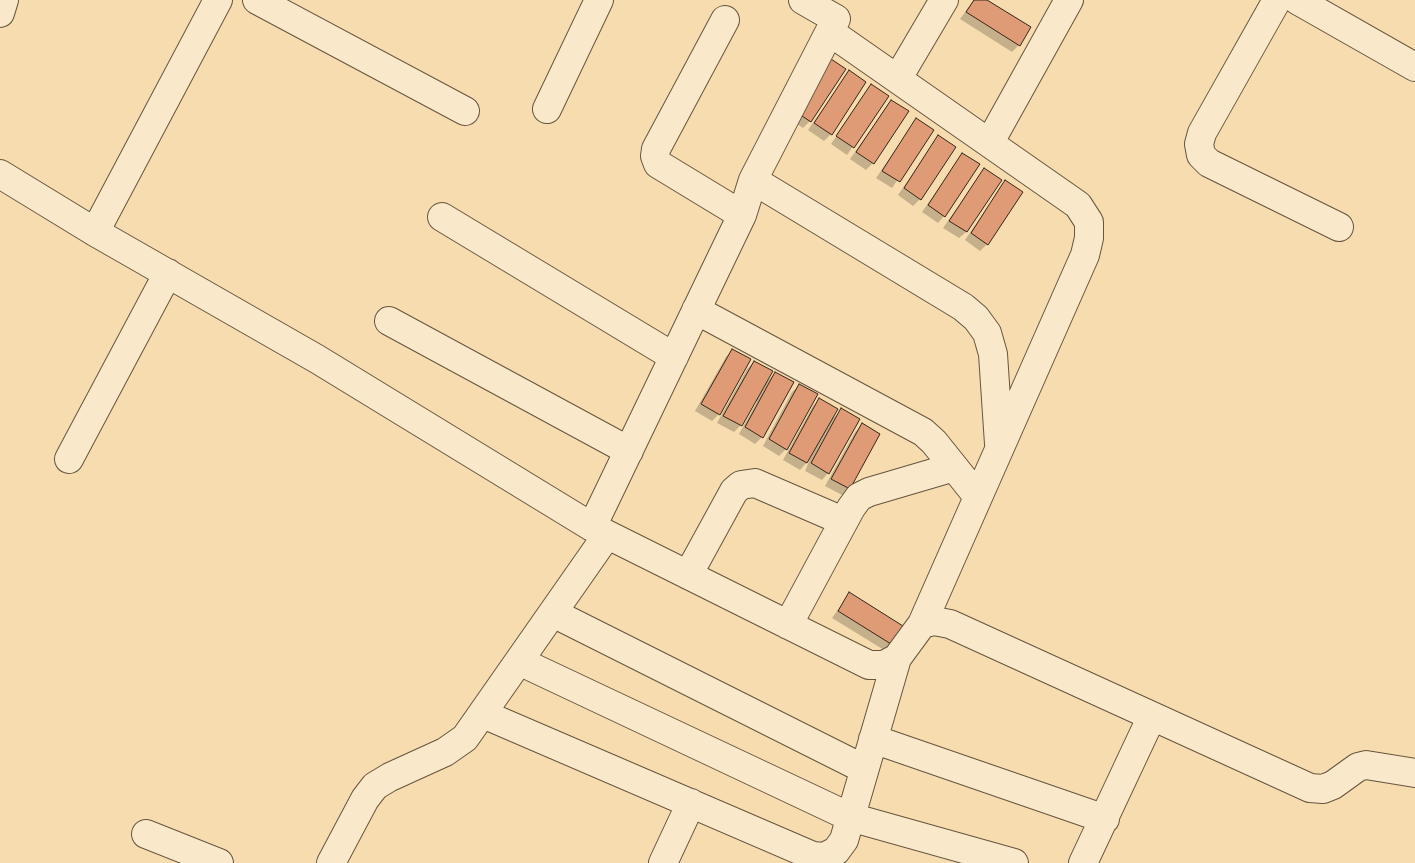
<!DOCTYPE html>
<html>
<head>
<meta charset="utf-8">
<style>
  body { margin:0 }
  canvas { display:block; background:#f6dcae }
</style>
</head>
<body>
<canvas width="1415" height="863"></canvas>
<script>
const ctx = document.querySelector('canvas').getContext('2d');
ctx.lineJoin = 'round';
function fill(path, color) {
  ctx.fillStyle = color;
  ctx.fill(path, 'evenodd');
}
function toPath(rows) {
  const path = new Path2D();
  for (const r of rows) {
    path.moveTo(r[0], r[1]);
    for (let i = 2; i < r.length; i += 2) path.lineTo(r[i], r[i + 1]);
  }
  return path;
}
function stroke(path, color, width, dash) {
  ctx.strokeStyle = color;
  ctx.lineWidth = width;
  ctx.lineCap = dash ? 'butt' : 'round';
  ctx.setLineDash(dash || []);
  ctx.stroke(path);
}
fill(toPath([
  [974,0,985,0,1019,45,1012,52,960,19],
  [821,66,810,121,803,128,787,117],
  [849,72,831,134,824,141,808,130],
  [872,85,888,96,847,155,831,144],
  [891,101,873,163,866,170,850,159],
  [916,120,932,130,892,188,876,178],
  [938,137,920,199,913,206,898,195],
  [963,154,944,216,938,223,922,212],
  [984,170,966,232,959,238,943,228],
  [1005,182,987,244,980,251,965,240],
  [732,350,719,414,712,421,695,411,726,357],
  [754,362,765,384,775,373,762,437,755,444,739,434,757,402,755,400,741,425,734,432,717,423,747,369],
  [799,386,786,449,779,456,763,446,792,392],
  [820,399,831,420,842,410,828,473,822,480,805,471,810,459,800,470,783,460,813,406],
  [862,425,878,435,849,488,842,495,825,486,855,432],
  [849,594,890,643,884,650,832,618]
]), '#0003');
const building = toPath([
  [974,0,987,0,1031,27,1020,46,966,12,974,0],
  [828,57,846,69,811,122,793,110,828,57],
  [849,70,866,82,832,135,814,123,849,70],
  [871,84,889,96,854,148,836,136,871,84],
  [891,100,909,111,874,164,856,152,891,100],
  [916,118,934,130,900,182,882,171,916,118],
  [938,135,956,147,921,200,904,188,938,135],
  [962,153,980,164,945,217,928,205,962,153],
  [984,168,1002,180,967,232,949,221,984,168],
  [1005,180,1023,192,988,245,971,233,1005,180],
  [732,349,751,359,720,415,701,404,732,349],
  [754,361,773,371,742,426,723,416,754,361],
  [775,372,794,382,763,438,745,427,775,372],
  [799,384,818,394,787,450,769,439,799,384],
  [819,398,838,409,807,463,789,453,819,398],
  [841,408,860,419,829,474,811,463,841,408],
  [862,423,880,434,850,489,831,479,862,423],
  [849,592,903,626,891,644,838,611,849,592]
]);
fill(building, '#df9b76');
stroke(building, '#36261a', 1);
const minor = toPath([
  [257,0,465,111],
  [803,0,836,19,753,180,742,215,592,527,869,665,884,665,897,658,922,624,934,621,950,624,1310,788,1323,789,1333,785,1358,767,1366,765,1415,773],
  [1277,0,1202,133,1199,144,1201,155,1209,163,1339,227],
  [1297,0,1415,67],
  [0,13,4,0],
  [725,20,656,149,655,156,658,164,742,215],
  [830,32,1078,205,1089,222,1089,238,1085,255,922,624],
  [898,78,944,0],
  [547,109,599,0],
  [990,142,1069,0],
  [0,174,95,232,317,359,592,527],
  [753,180,963,307,976,318,987,333,993,354,999,444],
  [442,217,674,357],
  [95,232,218,0],
  [696,310,923,432,934,442,978,497],
  [389,321,629,451],
  [69,459,168,273],
  [688,575,734,491,741,485,755,483,843,521],
  [553,613,864,769],
  [788,625,851,508,859,497,869,492,954,467],
  [519,661,850,817,1014,863],
  [483,714,813,856,824,857,836,851,844,840,897,658],
  [873,739,1105,819],
  [146,834,219,863],
  [331,863,365,799,375,786,390,777,445,752,465,738,607,535],
  [663,863,691,803],
  [1083,863,1152,716]
]);
stroke(minor, '#66543f', 30);
stroke(minor, '#f9e8ca', 28);
</script>
</body>
</html>
